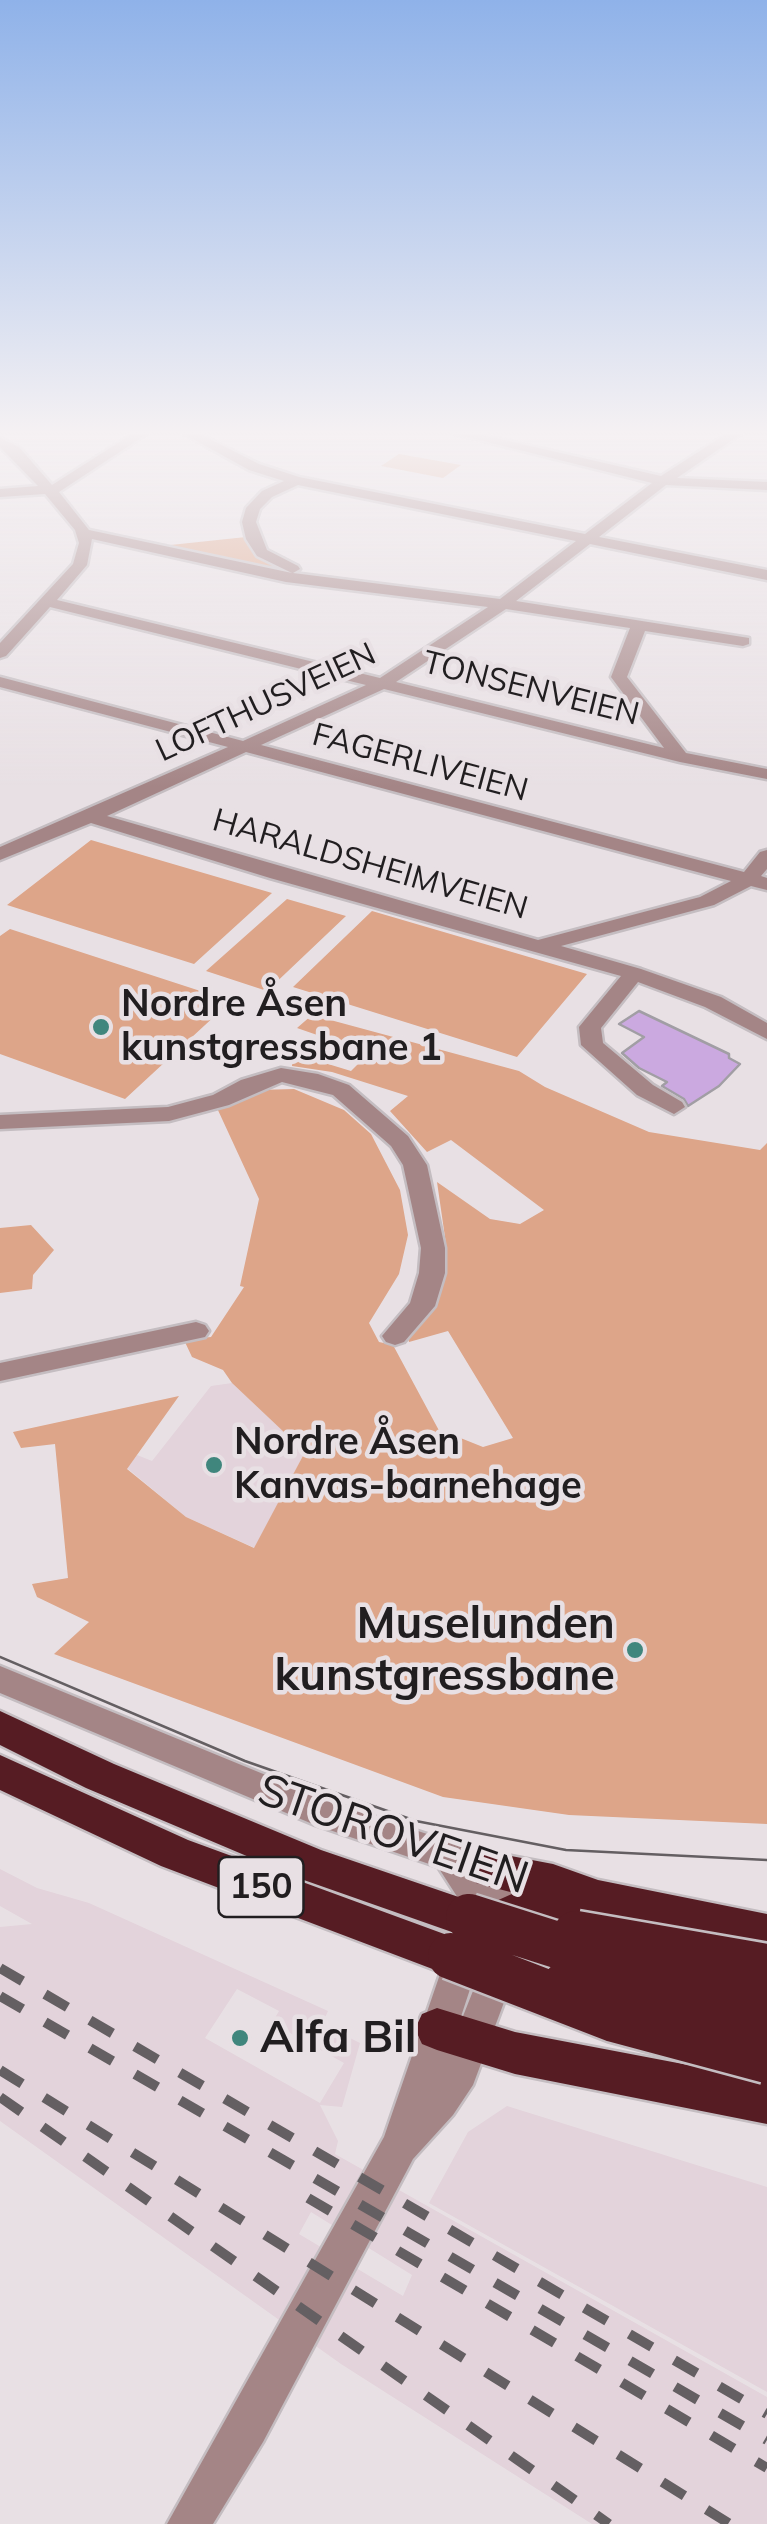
<!DOCTYPE html>
<html>
<head>
<meta charset="utf-8">
<style>
  body { margin:0 }
  canvas { display:block; background:#e8e0e4 }
</style>
</head>
<body>
<canvas width="767" height="2524"></canvas>
<script>
const ctx = document.querySelector('canvas').getContext('2d');
ctx.lineJoin = 'round';
function fill(path, color) {
  ctx.fillStyle = color;
  ctx.fill(path, 'evenodd');
}
function toPath(rows) {
  const path = new Path2D();
  for (const r of rows) {
    path.moveTo(r[0], r[1]);
    for (let i = 2; i < r.length; i += 2) path.lineTo(r[i], r[i + 1]);
  }
  return path;
}
function stroke(path, color, width, dash) {
  ctx.strokeStyle = color;
  ctx.lineWidth = width;
  ctx.lineCap = dash ? 'butt' : 'round';
  ctx.setLineDash(dash || []);
  ctx.stroke(path);
}
function label(font, color, halo, rows, align = 'center') {
  ctx.font = font + ' Mulish,sans-serif';
  ctx.lineWidth = 9;
  ctx.setLineDash([]);
  ctx.textBaseline = 'middle';
  ctx.strokeStyle = halo;
  ctx.fillStyle = color;
  for (const [text, x, y, turn = 0] of rows) {
    ctx.save();
    ctx.translate(x, y);
    ctx.rotate((+turn || 0) * Math.PI / 180);
    ctx.textAlign = isNaN(turn) ? turn : align;
    if (halo) ctx.strokeText(text, 0, 0);
    ctx.fillText(text, 0, 0);
    ctx.restore();
  }
}
fill(toPath([
  [232,1383,305,1452,255,1548,186,1517,127,1468,137,1455,152,1461,211,1386],
  [0,1869,37,1888,89,1903,328,2011,322,2024,360,2043,342,2107,320,2105,338,2141,335,2154,767,2397,767,2524,592,2524,341,2364,0,2121,0,1927,32,1924,0,1906],
  [237,1989,279,2011,272,2023,344,2063,320,2103,205,2038],
  [311,2212,412,2275,403,2296,299,2234],
  [507,2106,767,2187,767,2392,429,2203,468,2132]
]), '#e3d3db');
fill(toPath([
  [399,454,461,465,443,478,381,466],
  [246,537,281,567,303,576,161,546],
  [91,840,272,893,194,964,7,905],
  [287,899,346,916,267,991,206,971],
  [372,911,587,974,517,1057,293,987],
  [10,929,231,1001,125,1099,0,1054,0,936],
  [312,1015,519,1071,545,1087,649,1132,760,1150,767,1143,767,1824,569,1815,443,1797,54,1654,89,1622,37,1597,32,1584,68,1578,55,1444,21,1448,13,1432,179,1396,127,1469,186,1517,254,1548,305,1452,232,1383,223,1370,192,1357,184,1340,211,1337,244,1287,240,1286,259,1199,217,1108,258,1090,294,1089,344,1110,371,1134,400,1190,408,1235,399,1274,369,1323,379,1342,393,1345,450,1451,454,1452,458,1437,483,1447,513,1438,448,1331,409,1342,407,1334,438,1288,446,1244,437,1182,490,1219,520,1224,544,1210,451,1140,427,1152,390,1111,408,1096,332,1072,292,1066,292,1061,305,1057,351,1071,369,1053,297,1028],
  [31,1225,54,1250,33,1275,32,1289,0,1293,0,1228]
]), '#dda589');
const building = toPath([
  [639,1011,729,1054,729,1058,740,1064,719,1086,688,1106,684,1099,662,1086,667,1082,639,1068,622,1053,644,1037,619,1024,639,1011]
]);
fill(building, '#cba9e0');
stroke(building, '#a19ea4', 2.5);
const minor = toPath([
  [132,434,147,434,59,492,89,530,292,573,257,556,246,539,242,522,246,508,262,491,284,481,249,470,184,434,200,434,259,464,299,477,585,534,652,483,455,434,478,434,661,476,726,434,741,434,677,478,767,482,767,490,666,485,599,537,767,570,767,580,590,544,516,601,749,638,749,644,743,646,645,631,627,677,686,753,767,769,767,779,680,762,384,689,261,745,744,872,760,852,767,850,767,869,761,876,767,878,767,890,751,886,714,905,561,946,641,969,721,997,767,1023,767,1039,705,1007,638,982,601,1028,603,1043,653,1085,682,1102,685,1107,674,1114,637,1095,581,1045,579,1027,621,976,270,878,91,823,0,860,0,847,228,747,0,687,0,677,243,741,366,685,50,607,6,656,0,658,0,643,73,564,79,543,75,530,45,494,0,497,0,489,38,486,0,447,0,438,19,447,52,485,132,434],
  [298,485,576,541,500,599,293,573,300,569,298,566,267,550,256,522,260,509,272,497,298,485],
  [92,539,286,582,488,607,380,678,57,600,87,565,92,539],
  [506,609,630,628,611,677,664,748,396,682,506,609],
  [246,752,731,881,700,897,538,940,107,816,246,752],
  [281,1068,318,1074,349,1085,408,1136,427,1165,445,1248,445,1273,435,1306,404,1342,395,1345,386,1342,382,1336,410,1303,419,1273,421,1248,403,1165,391,1146,333,1095,282,1082,229,1105,169,1121,0,1129,0,1115,168,1107,213,1095,241,1080,281,1068],
  [196,1322,205,1325,209,1331,205,1337,0,1381,0,1363,196,1322],
  [0,1666,334,1803,502,1859,519,1879,530,1912,523,1938,511,1943,499,1938,494,1927,492,1899,493,1919,452,2044,488,1953,500,1948,512,1953,518,1965,473,2085,453,2115,413,2159,263,2442,213,2524,167,2524,384,2137,459,1919,458,1898,438,1867,315,1825,0,1693,0,1666]
]);
const highway = toPath([
  [0,1711,114,1764,321,1850,485,1906,514,1893,476,1883,470,1870,476,1857,490,1852,553,1864,598,1880,767,1914,767,1952,593,1916,533,1925,486,1944,301,1879,86,1788,0,1745,0,1711],
  [0,1755,188,1840,466,1942,472,1956,466,1970,451,1976,161,1866,0,1790,0,1755],
  [437,2008,515,2032,767,2080,767,2124,515,2074,437,2050,422,2044,415,2029,422,2014,437,2008]
]);
stroke(minor, '#c4bdc1', 5);
stroke(highway, '#c4bdc1', 5);
fill(minor, '#a48586');
fill(highway, '#561c23');
stroke(toPath([
  [0,1657,245,1761,416,1821,566,1850,767,1860]
]), '#645f62', 2.5);
stroke(toPath([
  [0,1968,767,2414],
  [0,1996,767,2440],
  [0,2070,730,2524],
  [0,2097,609,2524],
  [308,2198,767,2468]
]), '#645f62', 10, [26, 26]);
const highwayBridge = toPath([
  [469,1917,617,1964,767,1995],
  [576,1934,767,1967],
  [451,1956,614,2019,767,2060],
  [566,1984,767,2031]
]);
stroke(highwayBridge, '#c4bdc1', 51, []);
stroke(highwayBridge, '#561c23', 46);
const sky = ctx.createLinearGradient(0, 0, 0, 787);
sky.addColorStop(0, '#8fb2e9');
sky.addColorStop(0.55, '#f5f1f3');
sky.addColorStop(1, '#f5f1f300');
ctx.fillStyle = sky;
ctx.fillRect(0, 0, 767, 787);
for (const [x, y, r, color] of [
  [101,1027,10,"#40867d"],
  [214,1465,10,"#40867d"],
  [635,1650,10,"#40867d"],
  [240,2038,10,"#40867d"]
]) {
  const dot = new Path2D();
  dot.arc(x, y, r, 0, 2 * Math.PI);
  ctx.fillStyle = color;
  ctx.fill(dot);
  stroke(dot, '#e8e0e4', 4);
}
label('32px', '#211e20', '#e8e0e4', [
  ["TONSENVEIEN",531,689,14],
  ["LOFTHUSVEIEN",266,703,-25],
  ["FAGERLIVEIEN",420,763,15],
  ["HARALDSHEIMVEIEN",370,865,16]
]);
for (const [x, y, w] of [
  [261,1887,85]
]) {
  const box = new Path2D();
  box.roundRect(x - w / 2, y - 30, w, 60, 8);
  ctx.fillStyle = '#e8e0e4';
  ctx.fill(box);
  stroke(box, '#211e20', 2.5);
}
label('bold 35px', '#211e20', null, [
  ["150",261,1887]
]);
label('bold 38px', '#211e20', '#e8e0e4', [
  ["Nordre Åsen",121,1005],
  ["kunstgressbane 1",121,1049],
  ["Nordre Åsen",234,1443],
  ["Kanvas-barnehage",234,1487]
], 'left');
label('bold 45px', '#211e20', '#e8e0e4', [
  ["Muselunden",615,1624],
  ["kunstgressbane",615,1676],
  ["Alfa Bil",260,2038,"left"]
], 'right');
label('45px', '#211e20', '#e8e0e4', [
  ["STOROVEIEN",393,1835,19]
]);
</script>
</body>
</html>
